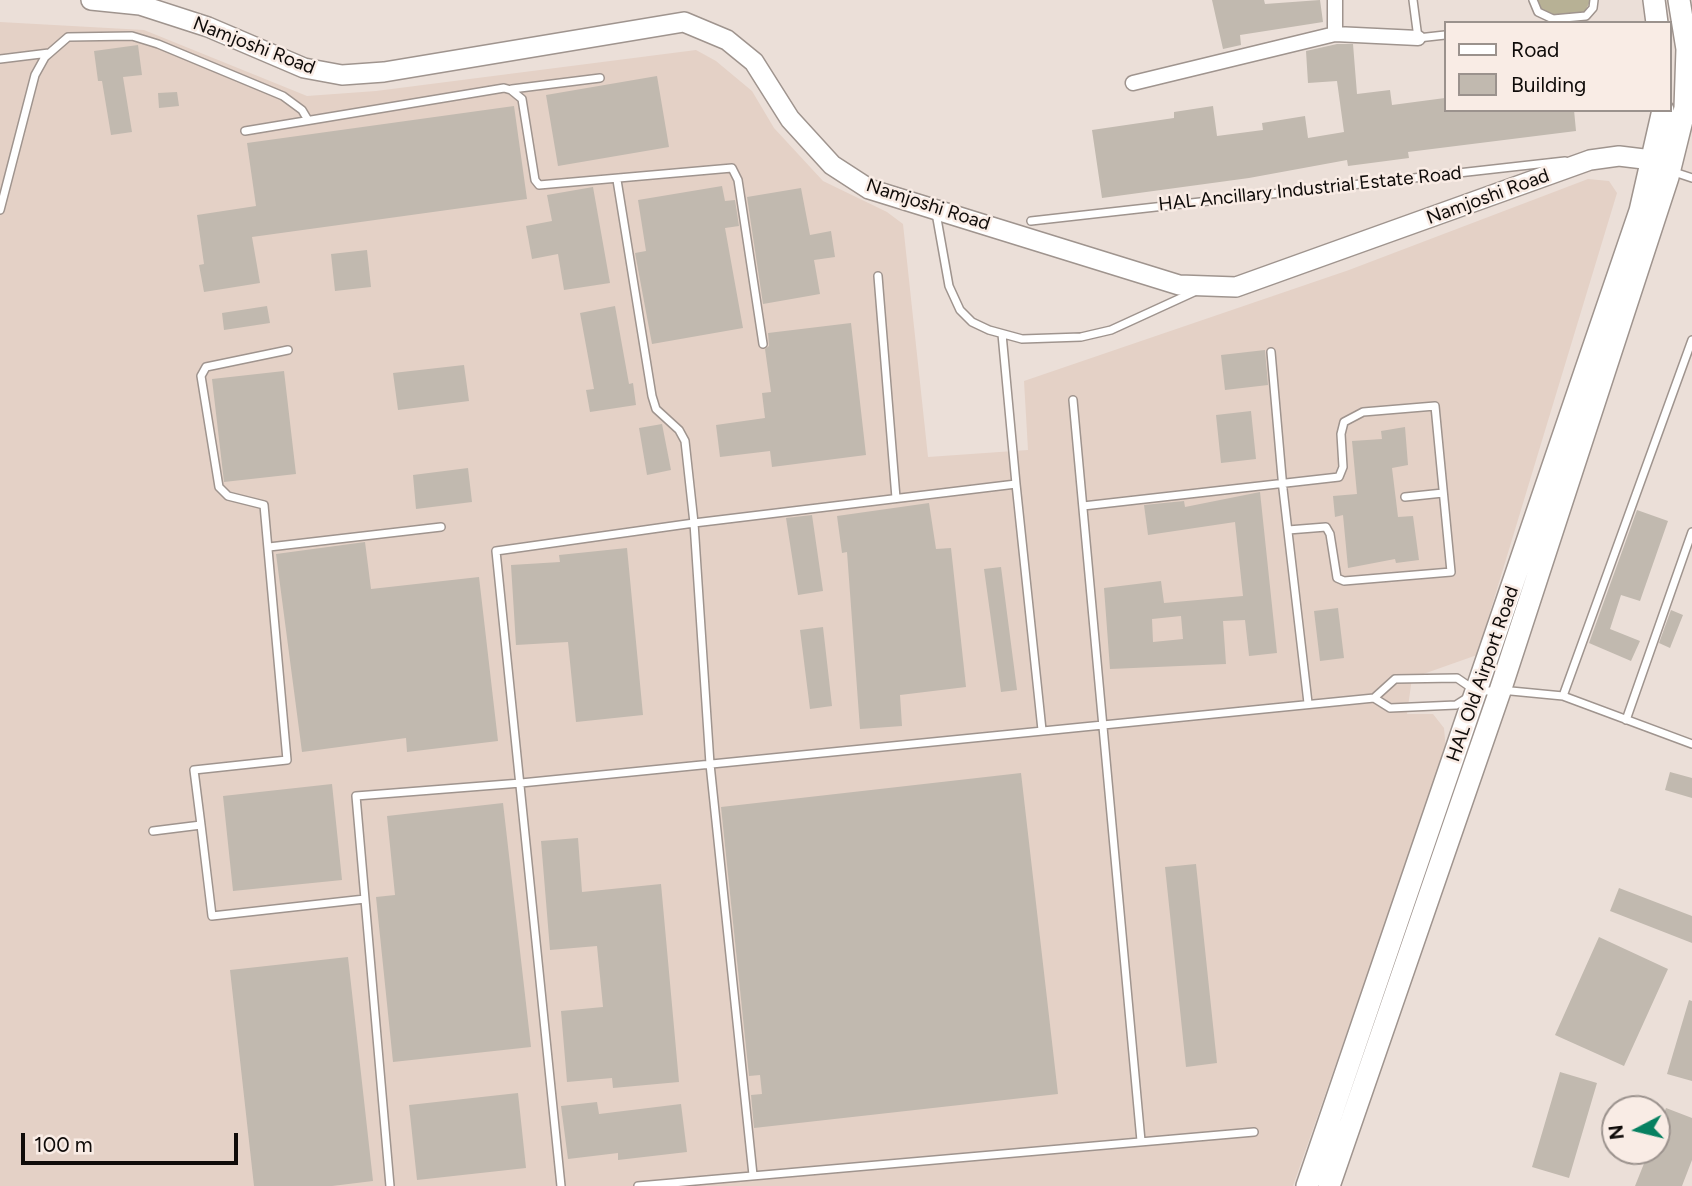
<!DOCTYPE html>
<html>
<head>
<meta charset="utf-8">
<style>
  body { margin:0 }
  #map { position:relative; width:1692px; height:1186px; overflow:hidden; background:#ebdfd8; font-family:Figtree,sans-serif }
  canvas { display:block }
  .legend { position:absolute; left:1444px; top:21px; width:228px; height:91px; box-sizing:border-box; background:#f9ece5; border:2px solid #9b928d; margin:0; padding:9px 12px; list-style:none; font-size:21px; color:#0f0b09 }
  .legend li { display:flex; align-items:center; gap:14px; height:35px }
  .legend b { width:35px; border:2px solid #9b928d }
  .north { position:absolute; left:1601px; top:1095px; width:70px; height:70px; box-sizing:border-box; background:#f9ece5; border:2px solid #9b928d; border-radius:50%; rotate:263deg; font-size:19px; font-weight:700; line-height:28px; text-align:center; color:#0f0b09 }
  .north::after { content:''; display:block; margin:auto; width:24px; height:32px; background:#068060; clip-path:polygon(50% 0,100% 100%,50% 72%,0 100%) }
  .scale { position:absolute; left:21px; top:1133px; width:217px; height:32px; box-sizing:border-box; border:4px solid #0f0b09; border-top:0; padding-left:9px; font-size:21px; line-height:24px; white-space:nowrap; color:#0f0b09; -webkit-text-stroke:5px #f9ece5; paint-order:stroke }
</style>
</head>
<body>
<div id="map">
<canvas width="1692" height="1186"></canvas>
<ul class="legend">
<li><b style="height:9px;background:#fff"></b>Road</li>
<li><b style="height:19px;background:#c1b9af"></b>Building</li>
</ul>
<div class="north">N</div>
<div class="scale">100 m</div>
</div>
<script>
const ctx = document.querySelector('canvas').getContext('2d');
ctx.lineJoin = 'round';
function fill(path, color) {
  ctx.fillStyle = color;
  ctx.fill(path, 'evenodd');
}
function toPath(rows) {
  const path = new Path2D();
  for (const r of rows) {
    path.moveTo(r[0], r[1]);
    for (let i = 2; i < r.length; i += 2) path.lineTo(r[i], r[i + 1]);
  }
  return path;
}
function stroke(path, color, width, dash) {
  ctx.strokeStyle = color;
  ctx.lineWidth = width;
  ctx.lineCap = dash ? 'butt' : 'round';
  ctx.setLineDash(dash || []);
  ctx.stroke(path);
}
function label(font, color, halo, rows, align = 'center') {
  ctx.font = font + ' Figtree,sans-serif';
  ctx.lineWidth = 5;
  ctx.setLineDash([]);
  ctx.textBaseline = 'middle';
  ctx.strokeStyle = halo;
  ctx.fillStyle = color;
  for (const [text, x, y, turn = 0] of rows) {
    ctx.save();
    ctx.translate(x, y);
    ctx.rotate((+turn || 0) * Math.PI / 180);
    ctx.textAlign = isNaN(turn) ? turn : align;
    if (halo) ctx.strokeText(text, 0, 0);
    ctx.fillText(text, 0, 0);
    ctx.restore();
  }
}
fill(toPath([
  [0,22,144,30,307,96,376,91,696,50,716,61,752,91,774,128,823,181,887,212,903,224,928,457,1028,450,1024,381,1349,270,1588,179,1609,181,1617,193,1477,655,1412,678,1407,714,1433,714,1444,728,1446,750,1293,1186,0,1186]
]), '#e4d1c6');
fill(toPath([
  [1537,0,1591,0,1584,13,1554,15,1541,9]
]), '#b7b195');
fill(toPath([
  [1212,0,1264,0,1265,4,1320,0,1323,22,1240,35,1241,45,1223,49],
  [1337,44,1353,44,1357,94,1390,90,1392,105,1445,98,1445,110,1574,110,1576,131,1408,152,1409,158,1348,166,1347,160,1249,178,1102,198,1092,130,1174,118,1174,112,1213,106,1217,136,1263,130,1262,123,1305,116,1308,138,1344,132,1337,81,1308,83,1306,51],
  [138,45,142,75,123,77,132,132,111,135,102,81,98,81,94,51],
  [657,76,669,147,558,166,546,95],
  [177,92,179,106,159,108,158,93],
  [514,106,527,199,252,237,260,283,204,292,199,265,204,264,197,215,256,206,247,143],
  [722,186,725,201,735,200,739,226,725,228,743,328,652,344,635,253,646,251,638,200],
  [593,187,610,283,564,290,558,254,532,259,526,226,552,221,547,195],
  [801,188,810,235,831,231,835,257,814,260,820,294,763,304,747,197],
  [367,250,371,287,335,291,331,254],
  [267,306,270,323,224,330,222,313],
  [615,306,629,384,633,383,636,405,590,412,586,390,594,389,580,313],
  [851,323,866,455,772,467,770,451,720,457,716,425,765,418,762,393,771,392,765,349,769,346,768,333],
  [1265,350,1268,385,1225,390,1221,355],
  [464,365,469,401,398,410,393,373],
  [284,371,296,474,224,482,212,379],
  [1251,411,1256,459,1221,463,1216,415],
  [662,424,671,470,647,475,639,428],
  [1405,427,1408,465,1392,468,1398,517,1413,516,1419,560,1396,563,1395,559,1348,568,1343,515,1335,517,1333,496,1357,494,1352,441,1382,439,1381,431],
  [468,468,472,502,416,509,413,475],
  [1260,492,1277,653,1249,656,1245,620,1223,621,1226,664,1110,669,1104,588,1161,581,1164,603,1243,596,1235,522,1148,535,1144,505,1184,501,1185,507],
  [1181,616,1183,639,1153,642,1152,619],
  [929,503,936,549,951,548,966,687,900,695,902,726,860,729,847,552,842,553,837,516],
  [1637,510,1668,521,1640,601,1621,595,1610,629,1640,641,1631,661,1589,643],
  [812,515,823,591,798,595,786,518],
  [365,542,371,589,479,577,498,741,407,752,406,738,302,752,276,554],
  [627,548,643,715,576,722,568,642,516,645,511,565,560,562,559,555],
  [1001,567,1017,690,1001,692,984,569],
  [1338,608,1344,658,1320,661,1314,611],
  [1671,610,1683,615,1670,648,1659,643],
  [823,627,832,706,810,709,800,630],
  [1670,772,1692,778,1692,798,1665,790],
  [1021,773,1058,1094,754,1128,751,1095,762,1094,760,1075,749,1076,721,807],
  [332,784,342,880,233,891,223,796],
  [503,803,531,1047,393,1062,376,897,395,895,387,816],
  [578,838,582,892,661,884,679,1082,613,1088,612,1078,567,1082,561,1011,603,1007,597,946,550,950,541,841],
  [1196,864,1217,1063,1186,1067,1165,867],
  [1619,888,1692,916,1692,943,1610,911],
  [1599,937,1668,969,1624,1066,1555,1035],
  [348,957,373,1181,332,1186,254,1186,230,970],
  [1689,1000,1692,1001,1692,1081,1667,1074],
  [1560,1072,1597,1083,1569,1178,1532,1167],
  [518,1093,526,1168,417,1180,409,1105],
  [597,1102,599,1114,681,1104,687,1152,618,1160,618,1153,568,1159,561,1106],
  [1666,1108,1692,1118,1692,1160,1682,1186,1635,1186,1649,1151,1657,1151,1657,1131]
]), '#c1b9af');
const lane = toPath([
  [1413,0,1418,38,1445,35],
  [1533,0,1538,12,1553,19,1586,16,1593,8,1594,0],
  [0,59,49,53],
  [512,89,600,78],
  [245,131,504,88,511,90,522,99,535,180,539,185,732,168,738,180,763,344],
  [1674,172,1692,178],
  [617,180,652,396,656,409,679,430,685,441,694,523,710,764,753,1175],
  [0,210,35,75,45,57,68,37,132,36,158,44,283,96,302,110,308,120],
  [936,213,949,286,960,310,972,322,989,330,1022,339,1081,337,1111,330,1194,292],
  [1031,221,1565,161],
  [878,276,896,498],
  [1002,334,1016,484],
  [1271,352,1283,489,1308,703],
  [1073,400,1141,1141],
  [1405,497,1443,493],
  [1083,506,1339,477,1343,467,1341,434,1344,422,1363,412,1435,406,1451,572,1344,581,1337,578,1330,534,1326,527,1288,530],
  [269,547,441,527],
  [1477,691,1511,691,1563,696,1692,744],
  [1563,696,1692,340],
  [1374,698,1390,708,1456,705,1467,698],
  [1626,720,1692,532],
  [201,825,194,770,287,760,264,505,228,496,219,487,201,376,206,367,288,350],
  [153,831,201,825,212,916,365,899],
  [390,1186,356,796,521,783,1374,698,1395,679,1457,678,1473,689],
  [561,1186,496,551,694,523,1016,484,1042,730],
  [638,1186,1254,1132]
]);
const street = toPath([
  [1335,0,1335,34,1418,38],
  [1133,83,1335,34]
]);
const secondary = toPath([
  [91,0,140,5,208,27,304,68,342,75,384,72,684,22,727,40,754,62,790,119,832,165,869,189,1179,285,1236,287,1590,160,1619,156,1652,160,1664,166]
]);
const primary = toPath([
  [1654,0,1657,23],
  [1307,1186,1640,211,1663,110],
  [1329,1186,1500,691,1668,177,1685,108,1687,49,1679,0]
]);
stroke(lane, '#9f948e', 10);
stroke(street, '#9f948e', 17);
stroke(secondary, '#9f948e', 22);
stroke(primary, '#9f948e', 24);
stroke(lane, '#fff', 7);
stroke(street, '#fff', 14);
stroke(secondary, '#fff', 19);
stroke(primary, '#fff', 21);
label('19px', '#0f0b09', '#f9ece5', [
  ["Namjoshi Road",254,46,21],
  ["HAL Ancillary Industrial Estate Road",1310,189,-6],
  ["Namjoshi Road",1488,197,-20],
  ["Namjoshi Road",928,205,18],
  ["HAL Old Airport Road",1483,674,-71]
]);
</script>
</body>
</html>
